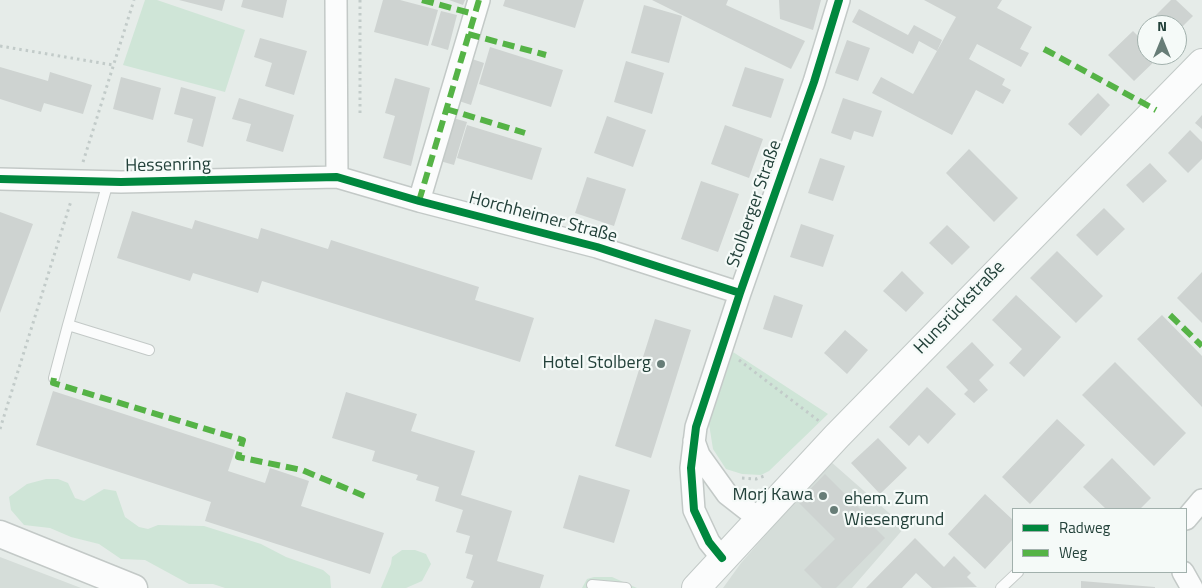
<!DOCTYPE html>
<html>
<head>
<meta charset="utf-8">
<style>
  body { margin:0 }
  #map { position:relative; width:1202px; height:588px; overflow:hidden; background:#e6ece9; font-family:"Titillium Web",sans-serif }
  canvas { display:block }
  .legend { position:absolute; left:1012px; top:508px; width:175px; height:65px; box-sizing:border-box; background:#f5faf8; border:1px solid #a1b0ac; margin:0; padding:6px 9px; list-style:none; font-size:15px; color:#23413a }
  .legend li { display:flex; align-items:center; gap:10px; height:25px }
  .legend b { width:25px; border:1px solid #a1b0ac }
  .north { position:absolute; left:1137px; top:15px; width:50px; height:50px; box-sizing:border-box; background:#f5faf8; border:1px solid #a1b0ac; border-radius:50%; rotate:0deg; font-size:14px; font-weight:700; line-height:20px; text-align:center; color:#23413a }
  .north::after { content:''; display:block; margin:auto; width:18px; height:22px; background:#677d77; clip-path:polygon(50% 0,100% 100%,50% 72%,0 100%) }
</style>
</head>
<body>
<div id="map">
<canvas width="1202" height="588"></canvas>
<ul class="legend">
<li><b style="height:6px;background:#00873e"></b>Radweg</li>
<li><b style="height:6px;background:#55b346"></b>Weg</li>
</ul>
<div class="north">N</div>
</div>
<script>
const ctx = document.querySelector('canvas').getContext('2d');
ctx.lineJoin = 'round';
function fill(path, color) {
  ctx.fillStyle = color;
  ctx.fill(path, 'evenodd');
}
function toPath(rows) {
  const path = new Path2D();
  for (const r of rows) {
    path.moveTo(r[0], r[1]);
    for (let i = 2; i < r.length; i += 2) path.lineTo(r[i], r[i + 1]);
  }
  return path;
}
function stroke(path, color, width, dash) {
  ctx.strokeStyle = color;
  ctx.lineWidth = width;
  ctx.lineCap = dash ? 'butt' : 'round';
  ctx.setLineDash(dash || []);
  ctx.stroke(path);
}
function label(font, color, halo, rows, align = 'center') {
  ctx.font = font + ' "Titillium Web",sans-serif';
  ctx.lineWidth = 4.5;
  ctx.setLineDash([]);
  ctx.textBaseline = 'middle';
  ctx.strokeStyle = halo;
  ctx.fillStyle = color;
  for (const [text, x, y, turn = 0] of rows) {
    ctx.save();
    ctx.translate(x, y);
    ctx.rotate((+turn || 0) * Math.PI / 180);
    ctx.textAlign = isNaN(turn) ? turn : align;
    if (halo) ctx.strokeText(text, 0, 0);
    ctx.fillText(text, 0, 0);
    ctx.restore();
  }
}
fill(toPath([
  [830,461,905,527,852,588,723,588,741,563],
  [0,557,81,588,0,588]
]), '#d5ddd9');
fill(toPath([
  [145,0,157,0,245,30,225,92,123,65],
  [733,352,828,414,769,471,761,475,742,474,726,469,713,449,709,424],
  [46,479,58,479,68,483,75,498,84,501,104,489,116,491,125,517,139,527,148,529,158,525,204,526,261,544,286,557,323,570,330,576,331,588,225,588,213,584,189,584,145,560,121,559,99,544,71,537,50,528,24,525,11,510,9,497,27,484],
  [402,550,415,550,426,554,431,564,422,581,406,588,381,588,391,564,392,557],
  [594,577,612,577,637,588,582,588,587,579]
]), '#cfe5d7');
fill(toPath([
  [179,0,225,0,222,11],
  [243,0,287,0,283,18,241,7],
  [383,0,400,0,438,10,428,46,374,32],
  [449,0,465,0,463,5],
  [505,0,584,0,575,28,503,6],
  [652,0,728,0,726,5,805,41,791,69],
  [779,0,821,0,813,30,780,19],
  [924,0,1002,0,997,8,1032,27,1020,49,1029,53,1021,67,977,44,969,59,1005,79,1002,85,1011,90,1003,104,976,90,952,135,872,93,881,77,913,94,956,17],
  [1171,0,1176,0,1193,16,1177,32,1177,25,1160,25,1153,18],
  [644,5,682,16,669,63,631,53],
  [859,9,908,35,914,25,942,40,937,51,919,41,913,54,852,22],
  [441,11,457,15,448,50,431,45],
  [1133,31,1147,45,1147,55,1157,55,1159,57,1134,81,1108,55],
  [260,38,307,51,294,95,265,86,272,63,254,57],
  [847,40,870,48,858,81,835,73],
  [490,47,563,70,551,107,479,84],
  [469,58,484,63,471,105,456,100],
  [626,61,664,73,652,114,614,102],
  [0,67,48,81,50,72,92,85,83,114,44,103,41,112,0,99],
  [745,67,784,79,771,118,732,106],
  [121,77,161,88,153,120,113,109],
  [395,78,430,88,411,166,383,158,395,116,385,113],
  [181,87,216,97,203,147,187,142,193,119,174,114],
  [1098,93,1110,105,1081,136,1068,124],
  [239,98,294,115,283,152,246,141,251,124,232,119],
  [843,98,882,111,873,137,854,131,851,140,831,133],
  [1202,115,1202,129,1195,123],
  [607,116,646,130,633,167,594,153],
  [453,118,467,122,454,165,440,161],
  [467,125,542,148,532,180,457,158],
  [725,125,763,139,749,178,711,164],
  [1190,130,1202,142,1202,159,1188,173,1168,153],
  [969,149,1018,198,994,222,946,173],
  [820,158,845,166,833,201,808,193],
  [1150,163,1167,181,1143,203,1126,185],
  [587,177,626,189,614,226,575,213],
  [701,181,739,194,718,252,681,239],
  [1104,208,1125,229,1097,256,1076,235],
  [132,211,192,229,195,220,258,239,261,228,328,249,331,240,479,287,475,300,534,318,520,362,262,281,258,293,193,273,190,281,117,258],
  [0,212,33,224,0,313],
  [801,224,834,235,823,267,790,257],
  [947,225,970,247,952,265,929,243],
  [1057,251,1103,296,1076,323,1030,278],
  [902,271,924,293,906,312,883,291],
  [1202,272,1202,323,1177,298],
  [774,295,803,305,792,338,763,329],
  [1016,295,1061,337,1024,377,1009,363,1022,349,992,320],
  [1162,315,1202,356,1202,407,1137,339],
  [655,319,691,330,651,458,615,446],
  [845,330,868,350,847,374,824,353],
  [972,342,994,365,979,380,988,390,974,403,964,394,968,390,946,367],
  [1115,362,1186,433,1154,466,1082,395],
  [927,387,956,414,928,444,919,435,909,446,889,427],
  [53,391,235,450,228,471,265,483,270,468,309,481,301,506,384,533,370,574,205,521,211,502,36,445],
  [346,392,417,414,411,431,475,451,461,495,512,511,497,561,544,575,540,588,471,588,474,581,466,578,473,555,465,553,470,536,456,532,463,510,435,501,439,487,416,480,418,475,372,461,375,451,332,438],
  [1057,419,1085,445,1030,504,1002,477],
  [878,438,907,468,880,494,851,463],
  [1112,458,1151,498,1140,509,1106,509,1083,487],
  [825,474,870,519,868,521,885,538,836,588,822,588,804,570,835,539,798,502],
  [579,475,630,490,614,543,563,528],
  [985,494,1013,520,1013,539,985,569,948,534],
  [915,538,944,567,954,556,971,573,967,577,977,587,932,588,916,573,902,588,866,588],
  [1081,581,1155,587,1155,588,1081,588]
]), '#ced3d1');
const service = toPath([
  [108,182,68,325,149,350],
  [54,378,68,325],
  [592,585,626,588],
  [1001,588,1018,572]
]);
const minor = toPath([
  [336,0,337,177],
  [0,179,121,182,337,177,419,201,597,247,740,293],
  [419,201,479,0],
  [694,441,699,455,727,494,759,519],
  [1186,519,1202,500],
  [722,558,709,542,694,510,691,468,696,427,740,293,814,82,839,0],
  [1183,572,1192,588]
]);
const tertiary = toPath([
  [0,534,134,588]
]);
const secondary = toPath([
  [696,588,837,436,1202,63]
]);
stroke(service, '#c3c9c7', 12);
stroke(minor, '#c3c9c7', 24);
stroke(tertiary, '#c3c9c7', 29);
stroke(secondary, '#c2c9c7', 30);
stroke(toPath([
  [360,0,360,117],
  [0,46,113,65],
  [83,162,134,0],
  [739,360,819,421],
  [0,429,71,201],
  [742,478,756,479,767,475]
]), '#c2cbc9', 3, [2.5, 4]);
stroke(service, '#fbfcfc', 10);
stroke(minor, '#fbfcfc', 21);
stroke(tertiary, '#fbfcfc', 26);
stroke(secondary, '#fbfcfc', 28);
stroke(toPath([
  [422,0,474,14],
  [468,34,546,55],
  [1044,49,1156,110],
  [446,109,525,133],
  [419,201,479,0],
  [1170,315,1202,346],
  [54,378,53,383,243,440,238,457,302,470,367,497]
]), '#55b346', 6, [12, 6]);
stroke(toPath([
  [0,179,121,182,337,177,419,201,597,247,740,293],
  [722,558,709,542,694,510,691,468,696,427,740,293,814,82,839,0]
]), '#00873e', 8);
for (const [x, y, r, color] of [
  [661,364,5,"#677d77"],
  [823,496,5,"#677d77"],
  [834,510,5,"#677d77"]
]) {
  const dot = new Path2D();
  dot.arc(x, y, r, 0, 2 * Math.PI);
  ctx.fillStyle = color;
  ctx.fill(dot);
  stroke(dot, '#f5faf8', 2);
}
label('18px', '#23413a', '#f5faf8', [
  ["Hessenring",168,166,-1],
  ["Stolberger Straße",755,204,-71],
  ["Horchheimer Straße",543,218,15],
  ["Hunsrückstraße",960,308,-46]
]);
label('18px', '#23413a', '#f5faf8', [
  ["Hotel Stolberg",651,364],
  ["Morj Kawa",813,496],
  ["ehem. Zum",844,500,"left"],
  ["Wiesengrund",844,521,"left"]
], 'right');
</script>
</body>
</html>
